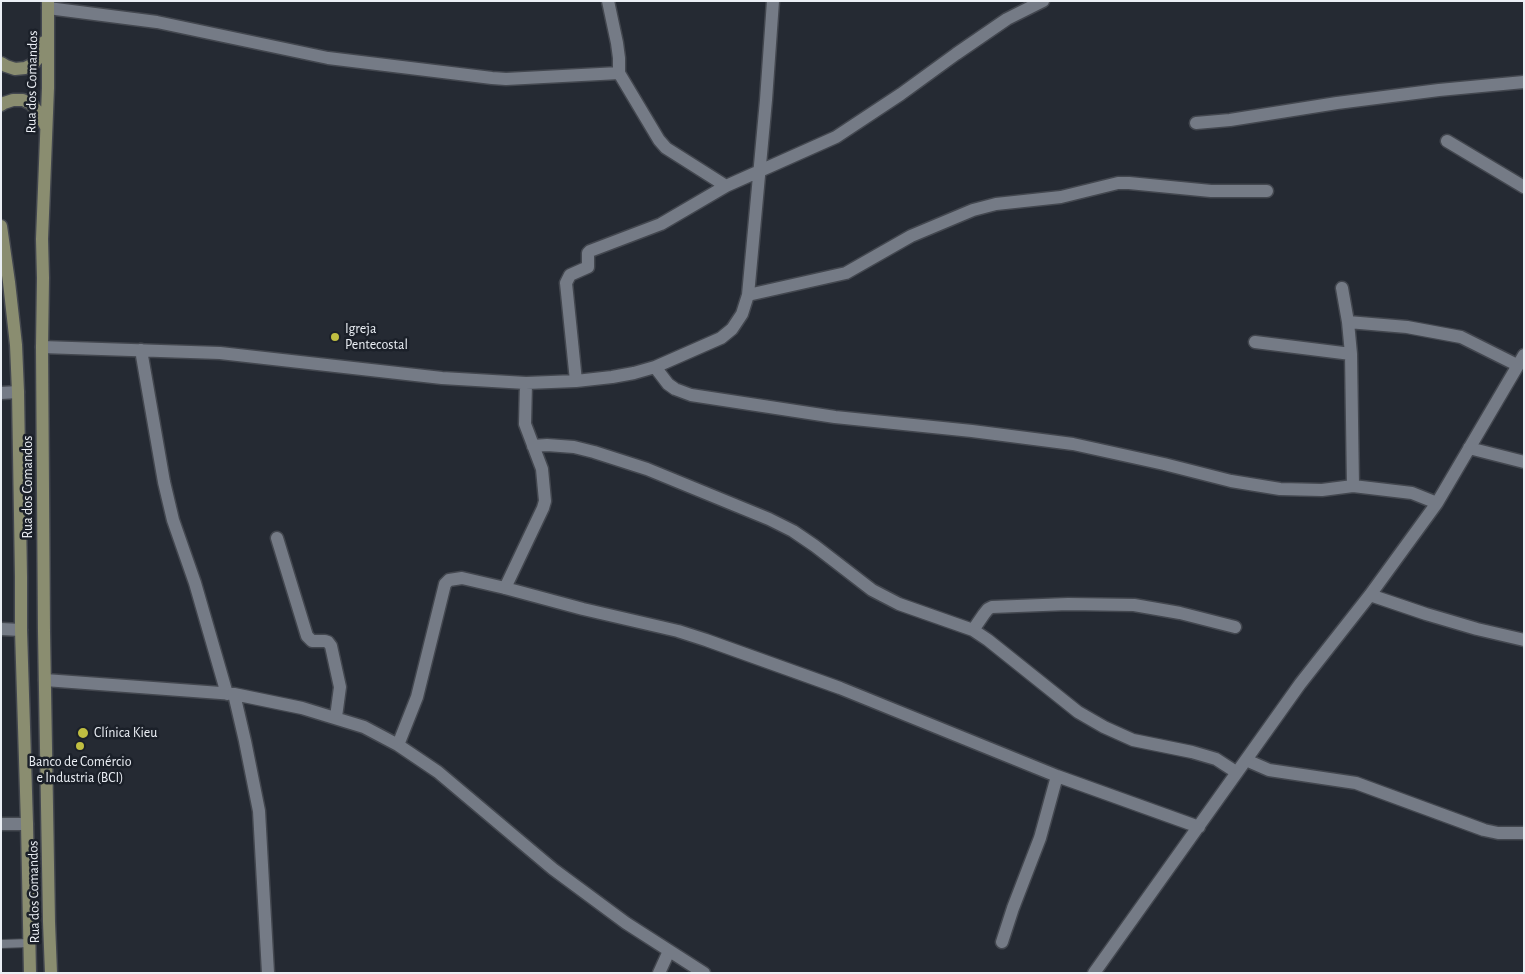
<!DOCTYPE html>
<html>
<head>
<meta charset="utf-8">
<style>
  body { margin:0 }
  #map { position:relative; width:1525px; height:974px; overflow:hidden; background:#252a33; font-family:"Alegreya Sans",sans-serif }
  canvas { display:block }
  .frame { position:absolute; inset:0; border:2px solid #ebeff5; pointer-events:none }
</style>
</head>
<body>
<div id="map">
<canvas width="1525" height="974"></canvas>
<div class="frame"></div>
</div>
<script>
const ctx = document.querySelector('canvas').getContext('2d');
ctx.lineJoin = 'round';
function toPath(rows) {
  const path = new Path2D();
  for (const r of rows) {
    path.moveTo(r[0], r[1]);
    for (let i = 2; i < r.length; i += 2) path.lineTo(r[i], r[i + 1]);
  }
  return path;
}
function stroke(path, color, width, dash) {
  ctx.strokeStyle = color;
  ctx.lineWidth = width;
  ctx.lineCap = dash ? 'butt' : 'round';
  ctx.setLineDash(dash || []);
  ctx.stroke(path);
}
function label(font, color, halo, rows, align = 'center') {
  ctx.font = font + ' "Alegreya Sans",sans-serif';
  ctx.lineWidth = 5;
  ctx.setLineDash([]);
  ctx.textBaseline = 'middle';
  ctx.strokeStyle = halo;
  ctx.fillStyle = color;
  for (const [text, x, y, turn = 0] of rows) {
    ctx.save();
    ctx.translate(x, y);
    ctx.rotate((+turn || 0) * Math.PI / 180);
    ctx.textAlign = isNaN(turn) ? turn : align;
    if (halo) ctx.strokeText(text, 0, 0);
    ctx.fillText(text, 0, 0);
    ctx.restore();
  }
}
const lane = toPath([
  [1,944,29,943]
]);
const street = toPath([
  [608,1,617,43,619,58,619,73,659,140,666,148,726,186],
  [48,8,157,22,328,58,492,78,506,79,619,73],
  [1196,123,1230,120,1337,103,1439,90,1524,82],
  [1447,141,1524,187],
  [1342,288,1348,322,1351,354,1353,486],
  [748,295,846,273,911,236,973,210,996,204,1061,197,1118,183,1129,183,1211,191,1267,191],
  [1348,322,1407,327,1461,337,1517,365],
  [1255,342,1351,354],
  [42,347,220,353,442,378,526,383,576,381,612,377,634,373,655,367,721,338,732,329,742,314,748,295,766,100,773,1],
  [141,350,164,482,173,520,195,583,227,694],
  [655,367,668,384,675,389,691,395,835,417,972,431,1073,444,1164,464,1231,481,1280,489,1322,490,1353,486,1412,493,1437,503],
  [576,381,566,283,570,275,588,267,588,253,590,251,661,224,726,186,836,137,901,94,956,54,1007,19,1043,1],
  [1,393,18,392],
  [533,446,547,445,574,447,594,452,647,469,769,519,793,531,815,546,872,590,899,604,973,630,988,640,1078,712,1104,727,1133,740,1192,752,1216,759,1236,772],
  [1469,448,1524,462],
  [277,538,307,636,312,641,325,641,328,642,331,646,340,687,336,717],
  [505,588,543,508,545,501,542,469,525,424,526,383],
  [1370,595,1426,614,1477,629,1524,640],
  [1,629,21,630],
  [973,630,984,614,988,609,992,607,1068,604,1134,605,1180,613,1235,627],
  [45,680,234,694,302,708,364,727,398,745,438,772,553,869,626,923,704,973],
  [234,694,245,741,259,811,268,973],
  [398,745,417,697,445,584,449,580,462,578,505,588,583,609,678,631,706,640,840,688,1057,776,1199,827],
  [1246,760,1269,770,1356,783,1484,830,1498,833,1524,833],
  [1,824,27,824],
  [1002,942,1013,908,1040,838,1057,776],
  [659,973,669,951],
  [1094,973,1300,684,1370,595,1437,503,1524,355]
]);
const secondary = toPath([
  [48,1,48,88,42,239,43,278,42,347,44,632,49,922,51,973],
  [1,63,6,66,15,69,25,68,33,64,40,56,44,42],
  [1,105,4,103,13,100,23,100,31,104,38,112,46,127],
  [1,226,9,282,16,345,18,392,21,577,21,630,27,824,30,973]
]);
stroke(lane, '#43474f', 10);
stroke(street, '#43474f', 15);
stroke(secondary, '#43474f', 15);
stroke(lane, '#757b86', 8);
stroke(street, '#757b86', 12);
stroke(secondary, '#8a8d70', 12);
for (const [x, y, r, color] of [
  [335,337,5,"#c0be41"],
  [83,733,6,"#c0be41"],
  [80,746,5,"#c0be41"]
]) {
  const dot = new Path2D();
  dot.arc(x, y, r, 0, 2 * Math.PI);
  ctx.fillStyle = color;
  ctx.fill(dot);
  stroke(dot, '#1b2029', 2);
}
label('14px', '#ebeff5', '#1b2029', [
  ["Rua dos Comandos",32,82,-89],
  ["Rua dos Comandos",28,487,-90],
  ["Rua dos Comandos",34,892,-91]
]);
label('14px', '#ebeff5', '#1b2029', [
  ["Igreja",345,329],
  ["Pentecostal",345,345],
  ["Clínica Kieu",94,733],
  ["Banco de Comércio",80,762,"center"],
  ["e Industria (BCI)",80,778,"center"]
], 'left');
</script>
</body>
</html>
